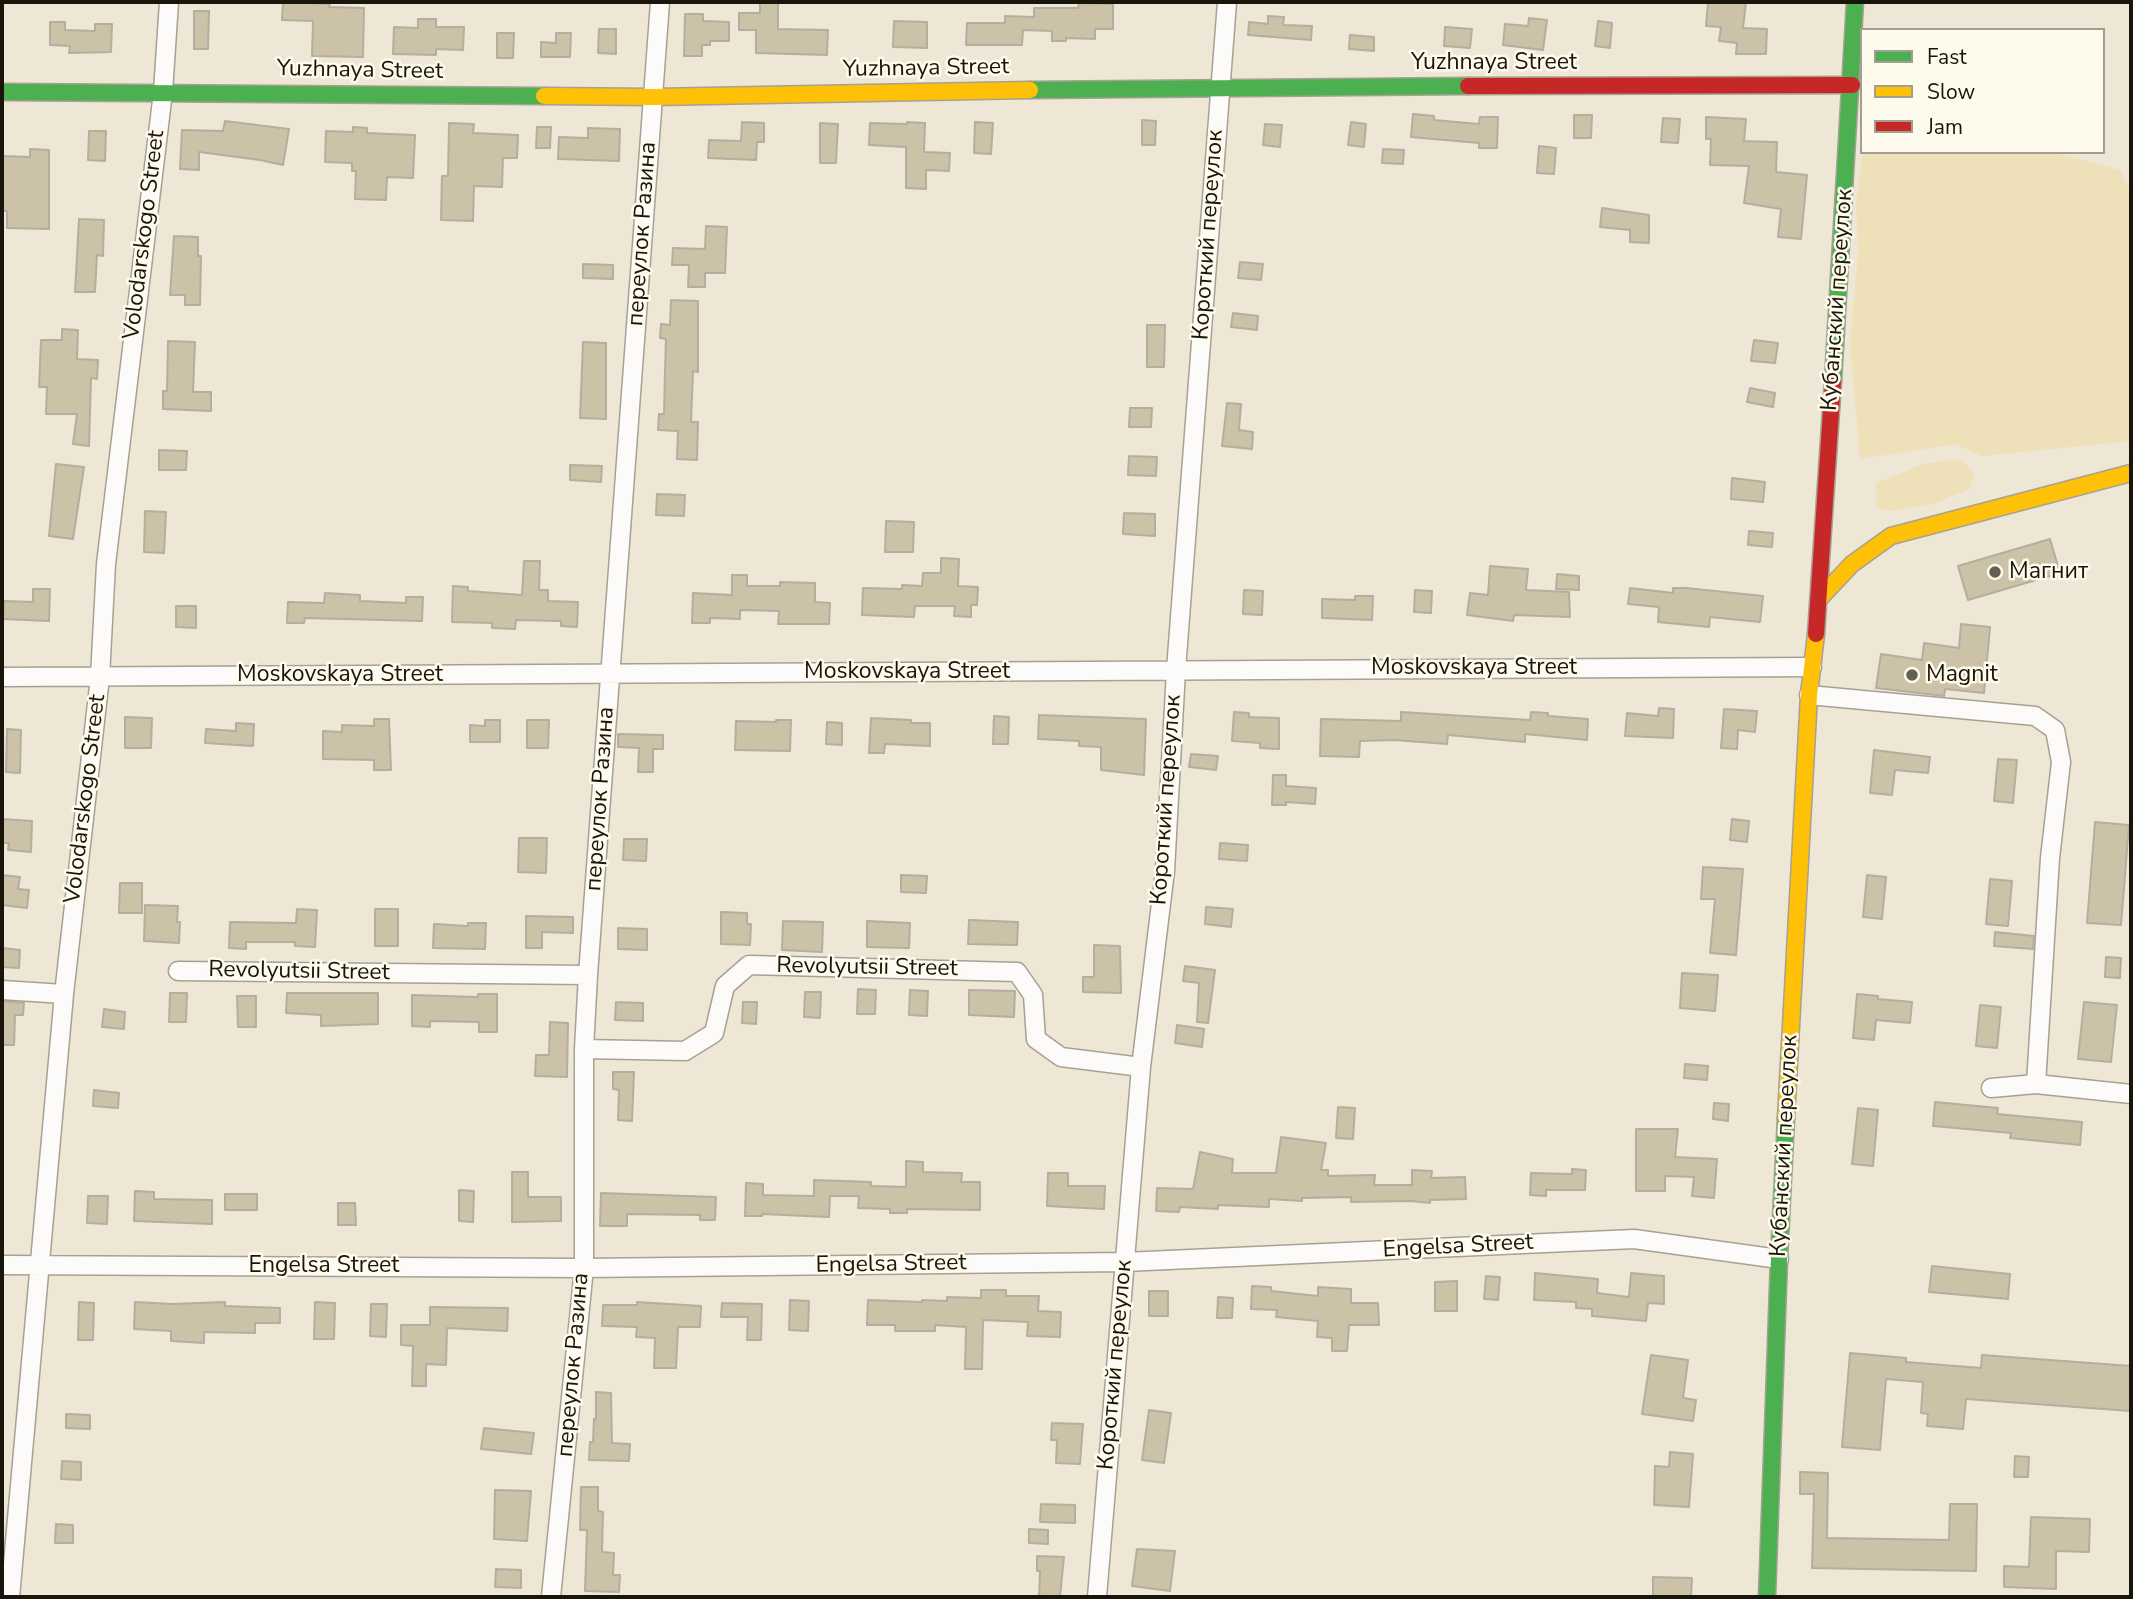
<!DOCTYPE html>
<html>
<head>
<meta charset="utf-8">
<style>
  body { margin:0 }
  #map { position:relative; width:2133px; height:1599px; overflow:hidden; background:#eee7d6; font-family:"Nunito Sans",sans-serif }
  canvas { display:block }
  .frame { position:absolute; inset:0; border:4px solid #1a150a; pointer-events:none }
  .legend { position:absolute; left:1860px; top:28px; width:245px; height:126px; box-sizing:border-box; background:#fefaec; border:2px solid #a39e92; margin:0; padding:9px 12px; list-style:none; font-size:21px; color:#1a150a }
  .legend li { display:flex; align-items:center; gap:14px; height:35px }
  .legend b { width:35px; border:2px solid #a39e92 }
</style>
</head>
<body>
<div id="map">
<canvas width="2133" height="1599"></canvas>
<div class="frame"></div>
<ul class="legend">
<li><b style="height:9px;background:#4caf50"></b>Fast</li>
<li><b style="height:9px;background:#ffc107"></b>Slow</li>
<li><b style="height:9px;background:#c62828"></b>Jam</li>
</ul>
</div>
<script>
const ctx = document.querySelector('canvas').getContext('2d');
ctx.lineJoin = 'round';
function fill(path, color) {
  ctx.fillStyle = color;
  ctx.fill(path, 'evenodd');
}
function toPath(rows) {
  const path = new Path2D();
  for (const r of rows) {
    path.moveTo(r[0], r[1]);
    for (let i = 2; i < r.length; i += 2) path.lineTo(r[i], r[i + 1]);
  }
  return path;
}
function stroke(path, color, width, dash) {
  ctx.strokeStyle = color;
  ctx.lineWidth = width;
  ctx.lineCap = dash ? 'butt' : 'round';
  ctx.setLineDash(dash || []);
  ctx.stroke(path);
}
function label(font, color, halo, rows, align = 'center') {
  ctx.font = font + ' "Nunito Sans",sans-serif';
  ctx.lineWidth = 5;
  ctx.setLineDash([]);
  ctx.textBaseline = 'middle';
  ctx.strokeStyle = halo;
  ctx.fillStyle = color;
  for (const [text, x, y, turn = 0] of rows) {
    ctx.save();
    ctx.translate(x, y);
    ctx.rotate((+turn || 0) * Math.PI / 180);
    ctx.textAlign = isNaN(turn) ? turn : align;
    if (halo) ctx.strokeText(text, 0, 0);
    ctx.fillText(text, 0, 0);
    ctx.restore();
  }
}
fill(toPath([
  [1863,152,2052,152,2120,170,2131,193,2131,441,1982,456,1956,444,1860,459,1850,343,1858,253,1856,204],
  [1961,459,1974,473,1970,489,1934,504,1891,511,1877,507,1875,484,1922,464]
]), '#eee0b9');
const building = toPath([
  [283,2,330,4,329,7,364,8,363,57,312,56,313,21,282,20,283,2],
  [760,2,778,2,778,29,828,30,827,55,756,53,756,30,739,30,739,13,760,13,760,2],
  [1708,2,1746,2,1743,28,1767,29,1766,54,1736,54,1737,43,1719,41,1721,27,1706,26,1708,2],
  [1079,3,1113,4,1113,29,1095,29,1095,39,1066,38,1066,41,1052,41,1052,31,1023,30,1022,45,966,45,967,23,1005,23,1005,16,1034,17,1034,8,1078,8,1079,3],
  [194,11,209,11,208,49,194,49,194,11],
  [685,14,703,14,703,21,729,22,729,41,710,41,710,45,702,45,702,56,684,56,685,14],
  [1268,16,1284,17,1283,25,1312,26,1311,40,1248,35,1249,22,1268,24,1268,16],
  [1529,18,1547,20,1543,50,1503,45,1505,24,1528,26,1529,18],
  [418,19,436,19,436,27,464,27,463,50,436,49,436,55,393,54,394,27,418,28,418,19],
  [894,21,927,22,927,48,893,47,894,21],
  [1598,21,1612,23,1610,48,1595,46,1598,21],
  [50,22,65,22,65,30,95,31,95,24,112,24,111,52,69,53,70,46,50,45,50,22],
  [1445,27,1472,29,1470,48,1444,46,1445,27],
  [599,29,616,29,616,54,598,53,599,29],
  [497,33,514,33,513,58,497,58,497,33],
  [556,33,571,33,570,57,541,57,541,42,556,43,556,33],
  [1350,35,1374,37,1374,51,1349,49,1350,35],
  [1413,114,1434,116,1434,120,1479,124,1480,117,1498,117,1497,148,1479,148,1479,143,1411,137,1413,114],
  [1574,115,1592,115,1591,138,1574,138,1574,115],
  [1706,117,1746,119,1744,141,1777,142,1776,172,1807,175,1801,239,1778,237,1781,209,1744,203,1749,166,1710,165,1711,139,1706,139,1706,117],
  [1663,118,1680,119,1678,143,1661,142,1663,118],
  [1142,120,1156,121,1155,145,1142,145,1142,120],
  [225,121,289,129,283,165,260,160,199,152,199,170,180,169,182,130,223,131,225,121],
  [742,122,764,123,764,142,757,142,756,160,708,158,709,140,741,141,742,122],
  [907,122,925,123,924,152,950,153,949,171,926,170,926,189,906,188,906,147,869,145,870,123,907,124,907,122],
  [975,122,993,123,991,154,974,153,975,122],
  [1351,122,1366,124,1364,147,1348,145,1351,122],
  [449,123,474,124,473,133,518,135,517,158,503,158,502,187,474,186,473,221,441,220,442,176,448,176,449,123],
  [820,123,838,124,836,163,820,163,820,123],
  [1265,124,1282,125,1280,147,1263,145,1265,124],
  [353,127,367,128,367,133,415,135,413,178,387,177,386,200,355,199,356,171,352,171,352,163,325,162,326,131,353,132,353,127],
  [537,127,551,127,550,148,536,148,537,127],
  [588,128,620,129,619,161,558,159,559,137,588,138,588,128],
  [89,131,106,131,105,161,88,160,89,131],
  [1539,146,1556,148,1554,174,1537,173,1539,146],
  [30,149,49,150,49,229,7,228,7,211,2,211,2,156,30,157,30,149],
  [1383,149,1404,150,1403,164,1382,163,1383,149],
  [1602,208,1649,215,1649,243,1630,242,1630,230,1600,227,1602,208],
  [79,219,104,220,103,256,97,255,95,292,75,292,79,219],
  [706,226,727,227,725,273,705,273,705,287,688,287,689,265,672,265,673,248,705,249,706,226],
  [174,236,198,237,198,256,201,256,200,305,185,305,185,295,170,295,174,236],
  [1240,262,1263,264,1261,280,1238,278,1240,262],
  [583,264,613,265,613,279,583,278,583,264],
  [671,300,698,301,698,372,693,371,691,422,698,422,697,460,677,459,678,431,658,430,659,414,664,414,665,371,666,339,660,338,661,324,670,325,671,300],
  [1233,313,1258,316,1257,330,1231,327,1233,313],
  [1147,325,1165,325,1164,367,1147,367,1147,325],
  [62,329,78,330,77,359,98,360,97,379,91,378,89,446,73,444,77,414,46,414,47,387,39,387,41,340,62,340,62,329],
  [1754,340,1778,343,1775,363,1751,361,1754,340],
  [168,341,195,342,193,392,211,392,211,411,163,409,163,391,167,391,168,341],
  [583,342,606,343,606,419,580,418,583,342],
  [1750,388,1775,393,1773,407,1747,402,1750,388],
  [1227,403,1241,404,1239,430,1253,432,1252,449,1222,446,1227,403],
  [1130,408,1152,408,1151,427,1129,427,1130,408],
  [159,450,187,451,186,470,159,470,159,450],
  [1129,456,1157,457,1156,476,1128,475,1129,456],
  [56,464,84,467,73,539,49,536,56,464],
  [570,465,602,466,601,482,570,480,570,465],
  [1732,478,1765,482,1763,502,1731,499,1732,478],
  [657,494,685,495,684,516,656,515,657,494],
  [145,511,166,512,164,553,144,552,145,511],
  [1124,513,1155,514,1155,536,1123,534,1124,513],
  [886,521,914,522,913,552,885,552,886,521],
  [1749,531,1773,533,1772,547,1748,545,1749,531],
  [2050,539,2060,573,1968,600,1958,566,2050,539],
  [941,558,959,559,958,586,978,587,977,605,971,605,971,617,954,616,955,606,915,606,914,617,862,615,863,588,902,589,902,585,922,586,923,573,941,573,941,558],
  [524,561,540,561,539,590,548,590,548,601,578,602,577,627,561,626,561,621,516,620,515,629,492,628,492,623,452,622,453,586,468,587,468,591,522,595,524,561],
  [1490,566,1528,569,1526,590,1569,592,1570,617,1514,615,1513,621,1467,615,1470,593,1488,595,1490,566],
  [1557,574,1579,576,1579,590,1556,589,1557,574],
  [732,575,747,575,747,586,780,586,780,582,815,583,815,602,830,603,829,624,778,624,779,611,740,610,740,619,710,618,710,623,692,623,693,593,732,595,732,575],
  [1630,588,1673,593,1673,588,1686,588,1763,596,1760,622,1710,617,1709,627,1658,622,1659,607,1628,604,1630,588],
  [33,589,50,589,49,621,3,619,4,601,33,602,33,589],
  [1244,590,1263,591,1262,615,1243,614,1244,590],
  [1415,590,1432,591,1431,613,1414,612,1415,590],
  [325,593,360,595,360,601,406,603,406,597,423,597,422,621,305,618,304,623,287,623,288,602,324,603,325,593],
  [1355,596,1373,596,1372,620,1322,618,1322,599,1355,600,1355,596],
  [176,606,196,606,196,628,176,627,176,606],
  [1961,624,1990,627,1984,693,1945,689,1944,696,1876,688,1881,654,1922,660,1924,643,1959,648,1961,624],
  [1659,708,1674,709,1673,738,1625,736,1627,713,1658,716,1659,708],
  [1724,709,1757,711,1755,732,1738,730,1737,749,1721,748,1724,709],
  [1234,712,1249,713,1249,717,1279,718,1279,749,1260,748,1260,743,1232,741,1234,712],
  [1401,712,1530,720,1531,712,1548,713,1548,716,1588,719,1587,740,1525,734,1525,742,1448,735,1447,744,1394,740,1360,741,1359,757,1320,756,1321,719,1401,721,1401,712],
  [1039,715,1146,719,1144,775,1101,770,1101,747,1079,746,1079,741,1038,739,1039,715],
  [994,716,1009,717,1008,744,993,744,994,716],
  [125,717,152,718,151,748,125,748,125,717],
  [871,718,911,720,911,723,930,723,930,746,885,744,884,753,869,753,871,718],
  [374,719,389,719,391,770,374,770,374,760,323,759,323,731,342,732,342,725,374,726,374,719],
  [485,720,500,720,500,742,470,742,470,725,485,726,485,720],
  [527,720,549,720,548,748,527,748,527,720],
  [776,720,791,720,790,751,735,750,736,721,776,722,776,720],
  [827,722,842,723,842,745,826,744,827,722],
  [236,723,254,724,253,746,205,743,206,729,236,731,236,723],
  [7,729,21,730,20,773,6,772,7,729],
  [618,734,663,735,663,749,653,749,653,772,638,772,639,748,618,747,618,734],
  [1874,750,1930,757,1928,773,1895,770,1892,795,1870,793,1874,750],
  [1191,754,1218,756,1216,770,1189,767,1191,754],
  [1998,759,2017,760,2013,803,1994,801,1998,759],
  [1273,775,1286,775,1286,786,1316,788,1315,804,1286,802,1286,805,1272,805,1273,775],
  [2,819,32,821,31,852,8,850,9,843,2,843,2,819],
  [1732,819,1749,821,1747,842,1730,840,1732,819],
  [2095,822,2129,825,2121,925,2087,923,2095,822],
  [519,838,547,838,546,873,518,872,519,838],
  [624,839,647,839,646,861,623,860,624,839],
  [1220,843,1248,845,1247,861,1219,859,1220,843],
  [1703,867,1743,869,1736,955,1710,953,1715,899,1701,899,1703,867],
  [2,875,20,877,18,889,29,890,27,908,2,905,2,875],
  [901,875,927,876,926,893,901,892,901,875],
  [1867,875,1886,877,1882,919,1863,917,1867,875],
  [1990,879,2012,881,2008,926,1986,924,1990,879],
  [120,883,142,883,142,913,119,913,120,883],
  [145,905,178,906,177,922,180,922,179,943,144,941,145,905],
  [1206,907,1233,909,1231,927,1205,924,1206,907],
  [297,909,317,910,315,947,295,946,295,942,246,942,246,949,229,948,230,922,296,923,297,909],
  [375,909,398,909,398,946,375,946,375,909],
  [721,912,747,913,747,924,751,924,750,945,721,944,721,912],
  [526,916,573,917,573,933,542,932,542,948,526,948,526,916],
  [969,920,1018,922,1017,945,968,944,969,920],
  [783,921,823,922,822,952,782,950,783,921],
  [867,921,910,923,909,948,867,947,867,921],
  [468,923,486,923,485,949,433,948,434,924,468,926,468,923],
  [618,928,647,929,647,950,618,949,618,928],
  [1995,932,2034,936,2033,949,1994,946,1995,932],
  [1094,945,1120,946,1121,993,1083,992,1083,977,1094,977,1094,945],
  [2,948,20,950,19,968,2,967,2,948],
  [2106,957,2121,958,2120,978,2105,977,2106,957],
  [1185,966,1215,970,1208,1023,1197,1022,1199,983,1183,981,1185,966],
  [1682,973,1718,975,1715,1011,1680,1008,1682,973],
  [858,989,876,990,875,1014,857,1014,858,989],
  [910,990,928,991,927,1016,909,1015,910,990],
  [969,990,1015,991,1014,1017,969,1015,969,990],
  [805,992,821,992,820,1018,804,1017,805,992],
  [170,993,187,993,186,1022,169,1022,170,993],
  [287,993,378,993,378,1024,321,1026,321,1015,286,1013,287,993],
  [478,994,497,994,497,1032,479,1032,479,1022,430,1021,430,1027,412,1026,412,995,478,997,478,994],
  [1857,994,1878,996,1878,999,1912,1002,1910,1023,1876,1020,1874,1040,1853,1038,1857,994],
  [237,996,256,996,256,1027,238,1027,237,996],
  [2,1001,24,1003,23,1015,15,1015,14,1045,2,1045,2,1001],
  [616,1002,643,1003,643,1021,615,1020,616,1002],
  [743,1002,757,1002,756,1024,742,1023,743,1002],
  [2084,1002,2117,1005,2111,1062,2078,1059,2084,1002],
  [1980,1005,2001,1007,1997,1048,1976,1046,1980,1005],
  [104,1009,125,1012,124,1029,102,1027,104,1009],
  [550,1022,568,1023,567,1077,535,1076,536,1055,549,1055,550,1022],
  [1177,1025,1204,1029,1202,1047,1175,1043,1177,1025],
  [1685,1064,1708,1066,1707,1080,1684,1078,1685,1064],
  [613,1072,634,1072,632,1121,618,1120,619,1090,613,1089,613,1072],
  [94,1090,119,1093,118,1108,93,1106,94,1090],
  [1935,1102,1998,1108,1997,1114,2082,1122,2080,1145,2010,1138,2011,1133,1933,1126,1935,1102],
  [1714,1103,1729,1104,1728,1121,1713,1119,1714,1103],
  [1338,1107,1355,1108,1353,1139,1336,1138,1338,1107],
  [1858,1108,1878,1110,1873,1166,1852,1164,1858,1108],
  [1636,1129,1678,1129,1675,1157,1717,1159,1714,1198,1692,1196,1694,1177,1665,1176,1665,1191,1636,1191,1636,1129],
  [1281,1137,1326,1143,1321,1170,1328,1170,1328,1176,1375,1175,1374,1185,1412,1185,1412,1170,1432,1171,1431,1178,1465,1177,1466,1199,1430,1200,1430,1203,1411,1201,1351,1202,1351,1197,1302,1198,1302,1201,1269,1199,1269,1207,1218,1205,1218,1209,1180,1207,1179,1212,1156,1211,1157,1188,1193,1189,1200,1152,1233,1159,1232,1173,1276,1173,1281,1137],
  [906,1161,923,1162,923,1172,962,1173,961,1182,980,1182,980,1210,907,1209,907,1213,890,1213,890,1209,858,1208,859,1196,830,1196,829,1217,762,1214,762,1216,745,1216,746,1183,763,1184,763,1195,814,1196,814,1180,871,1182,871,1186,906,1187,906,1161],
  [1572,1169,1586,1170,1585,1190,1546,1190,1546,1196,1530,1195,1531,1173,1572,1174,1572,1169],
  [512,1172,528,1172,528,1197,561,1197,561,1221,512,1222,512,1172],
  [1048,1173,1068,1173,1068,1186,1105,1186,1104,1209,1047,1206,1048,1173],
  [459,1190,474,1191,473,1222,459,1221,459,1190],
  [135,1191,154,1192,154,1199,212,1200,212,1224,134,1221,135,1191],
  [601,1193,716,1197,715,1220,700,1220,700,1215,627,1214,627,1226,600,1226,601,1193],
  [225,1194,257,1194,257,1210,225,1210,225,1194],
  [88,1196,108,1196,107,1224,87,1223,88,1196],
  [338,1203,355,1203,356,1225,338,1225,338,1203],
  [1932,1266,2010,1274,2008,1299,1929,1292,1932,1266],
  [1535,1273,1598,1279,1597,1293,1629,1297,1631,1273,1664,1276,1664,1304,1648,1303,1646,1321,1592,1316,1592,1309,1576,1308,1576,1302,1534,1300,1535,1273],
  [1486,1276,1500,1277,1498,1300,1484,1299,1486,1276],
  [1457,1281,1457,1311,1435,1311,1435,1282,1457,1281],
  [1252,1286,1271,1287,1271,1291,1318,1296,1318,1287,1351,1289,1351,1303,1378,1303,1379,1325,1349,1325,1347,1351,1332,1351,1332,1338,1317,1337,1318,1321,1276,1317,1277,1310,1251,1309,1252,1286],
  [981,1290,1006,1290,1006,1296,1039,1296,1038,1311,1061,1312,1060,1337,1027,1336,1028,1322,983,1320,982,1369,965,1369,966,1327,935,1325,935,1331,895,1331,895,1325,867,1325,868,1300,922,1302,922,1300,947,1301,947,1297,981,1298,981,1290],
  [1149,1291,1168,1291,1168,1316,1149,1316,1149,1291],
  [1218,1297,1233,1298,1232,1318,1217,1318,1218,1297],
  [790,1300,809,1301,808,1331,789,1330,790,1300],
  [79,1302,94,1303,93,1340,78,1340,79,1302],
  [135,1302,172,1304,225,1302,225,1306,280,1308,280,1323,255,1323,255,1333,204,1332,204,1343,171,1341,171,1331,134,1329,135,1302],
  [315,1302,335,1303,334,1339,314,1339,315,1302],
  [637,1302,701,1306,700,1327,678,1327,676,1368,654,1368,655,1338,636,1337,637,1327,602,1326,603,1305,637,1305,637,1302],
  [722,1303,762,1304,761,1340,747,1340,748,1317,721,1317,722,1303],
  [371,1304,387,1304,386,1337,370,1336,371,1304],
  [430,1307,508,1308,507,1331,447,1328,446,1365,426,1364,426,1386,412,1386,413,1346,401,1345,401,1325,430,1325,430,1307],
  [1850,1353,1906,1358,1906,1362,1981,1368,1982,1355,2131,1366,2131,1411,1966,1399,1963,1429,1927,1426,1928,1414,1921,1413,1923,1382,1886,1379,1880,1450,1842,1447,1850,1353],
  [1651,1355,1688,1360,1683,1398,1696,1400,1693,1421,1642,1414,1651,1355],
  [596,1392,611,1393,612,1443,630,1444,629,1461,589,1460,590,1442,593,1442,594,1419,596,1419,596,1392],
  [1149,1410,1171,1413,1164,1463,1142,1460,1149,1410],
  [66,1414,90,1415,90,1429,66,1428,66,1414],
  [1052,1423,1083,1424,1080,1464,1056,1463,1057,1440,1051,1440,1052,1423],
  [484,1428,534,1433,531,1454,481,1449,484,1428],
  [1670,1452,1693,1454,1689,1507,1654,1505,1655,1466,1669,1467,1670,1452],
  [2015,1456,2029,1457,2028,1477,2014,1477,2015,1456],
  [62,1461,81,1462,81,1480,61,1479,62,1461],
  [1800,1472,1828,1473,1827,1538,1949,1540,1950,1504,1977,1504,1976,1571,1812,1568,1814,1494,1800,1494,1800,1472],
  [581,1487,598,1487,598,1511,603,1512,602,1552,614,1553,613,1575,620,1575,619,1592,585,1591,587,1530,580,1530,581,1487],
  [495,1490,531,1491,527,1541,494,1539,495,1490],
  [1041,1504,1075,1505,1075,1523,1040,1522,1041,1504],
  [2031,1517,2090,1519,2089,1552,2056,1551,2056,1589,2004,1587,2004,1566,2029,1567,2031,1517],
  [56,1524,73,1525,73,1543,55,1543,56,1524],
  [1029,1529,1048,1530,1048,1544,1029,1543,1029,1529],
  [1137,1549,1175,1551,1170,1591,1132,1586,1137,1549],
  [1037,1556,1064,1557,1060,1597,1039,1597,1040,1571,1037,1571,1037,1556],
  [496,1569,521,1570,521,1588,495,1587,496,1569],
  [1653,1577,1692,1578,1691,1597,1653,1597,1653,1577]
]);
fill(building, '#cbc2a7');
stroke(building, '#b4aea1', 2);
const street = toPath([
  [2,677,1812,667],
  [1809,695,2035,716,2055,730,2061,762,2050,858,2036,1084],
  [178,971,588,975],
  [2,990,64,994],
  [584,1049,685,1051,714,1033,725,986,749,965,1017,972,1033,995,1036,1039,1061,1057,1141,1067],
  [1991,1088,2036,1084,2131,1094],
  [2,1265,584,1268,1124,1262,1634,1239,1779,1259],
  [10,1597,64,994,100,677,106,564,163,92,169,2],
  [551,1597,584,1268,584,1049,588,975,660,2],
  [1097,1597,1141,1067,1165,871,1176,670,1227,2]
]);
const fast = toPath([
  [1030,90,1468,86],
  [2,92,544,96],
  [1833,381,1855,2],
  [1767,1597,1779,1259,1786,1118]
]);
const slow = toPath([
  [544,96,654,97,1030,90],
  [1820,598,1852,564,1891,536,2131,473],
  [1786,1118,1809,695,1816,634]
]);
const jam = toPath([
  [1468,86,1852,85],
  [1816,634,1833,381]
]);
stroke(street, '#a6a193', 21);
stroke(fast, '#a6a193', 19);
stroke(slow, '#a6a193', 19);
stroke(jam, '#a6a193', 19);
stroke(street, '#fcfbf9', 18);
stroke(fast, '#4caf50', 16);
stroke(slow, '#ffc107', 16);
stroke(jam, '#c62828', 16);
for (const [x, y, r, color] of [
  [1995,572,7,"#645e51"],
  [1912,675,7,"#645e51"]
]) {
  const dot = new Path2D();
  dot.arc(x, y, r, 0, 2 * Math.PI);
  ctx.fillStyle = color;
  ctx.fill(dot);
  stroke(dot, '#fefaec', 2.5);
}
label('23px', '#1a150a', '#fefaec', [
  ["Yuzhnaya Street",1494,63],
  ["Yuzhnaya Street",926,69,-1],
  ["Yuzhnaya Street",360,71,1],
  ["переулок Разина",643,234,-86],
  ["Volodarskogo Street",145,235,-83],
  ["Короткий переулок",1209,235,-86],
  ["Кубанский переулок",1838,300,-86],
  ["Moskovskaya Street",1474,668],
  ["Moskovskaya Street",907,672],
  ["Moskovskaya Street",340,675],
  ["Volodarskogo Street",86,799,-83],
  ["переулок Разина",601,799,-86],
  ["Короткий переулок",1167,800,-86],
  ["Revolyutsii Street",867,968,1],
  ["Revolyutsii Street",299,972,1],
  ["Кубанский переулок",1785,1146,-87],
  ["Engelsa Street",1458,1247,-3],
  ["Engelsa Street",891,1265,-1],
  ["Engelsa Street",324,1266],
  ["переулок Разина",574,1365,-85],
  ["Короткий переулок",1116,1365,-85]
]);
label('23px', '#1a150a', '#fefaec', [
  ["Магнит",2009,572],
  ["Magnit",1926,675]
], 'left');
</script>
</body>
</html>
